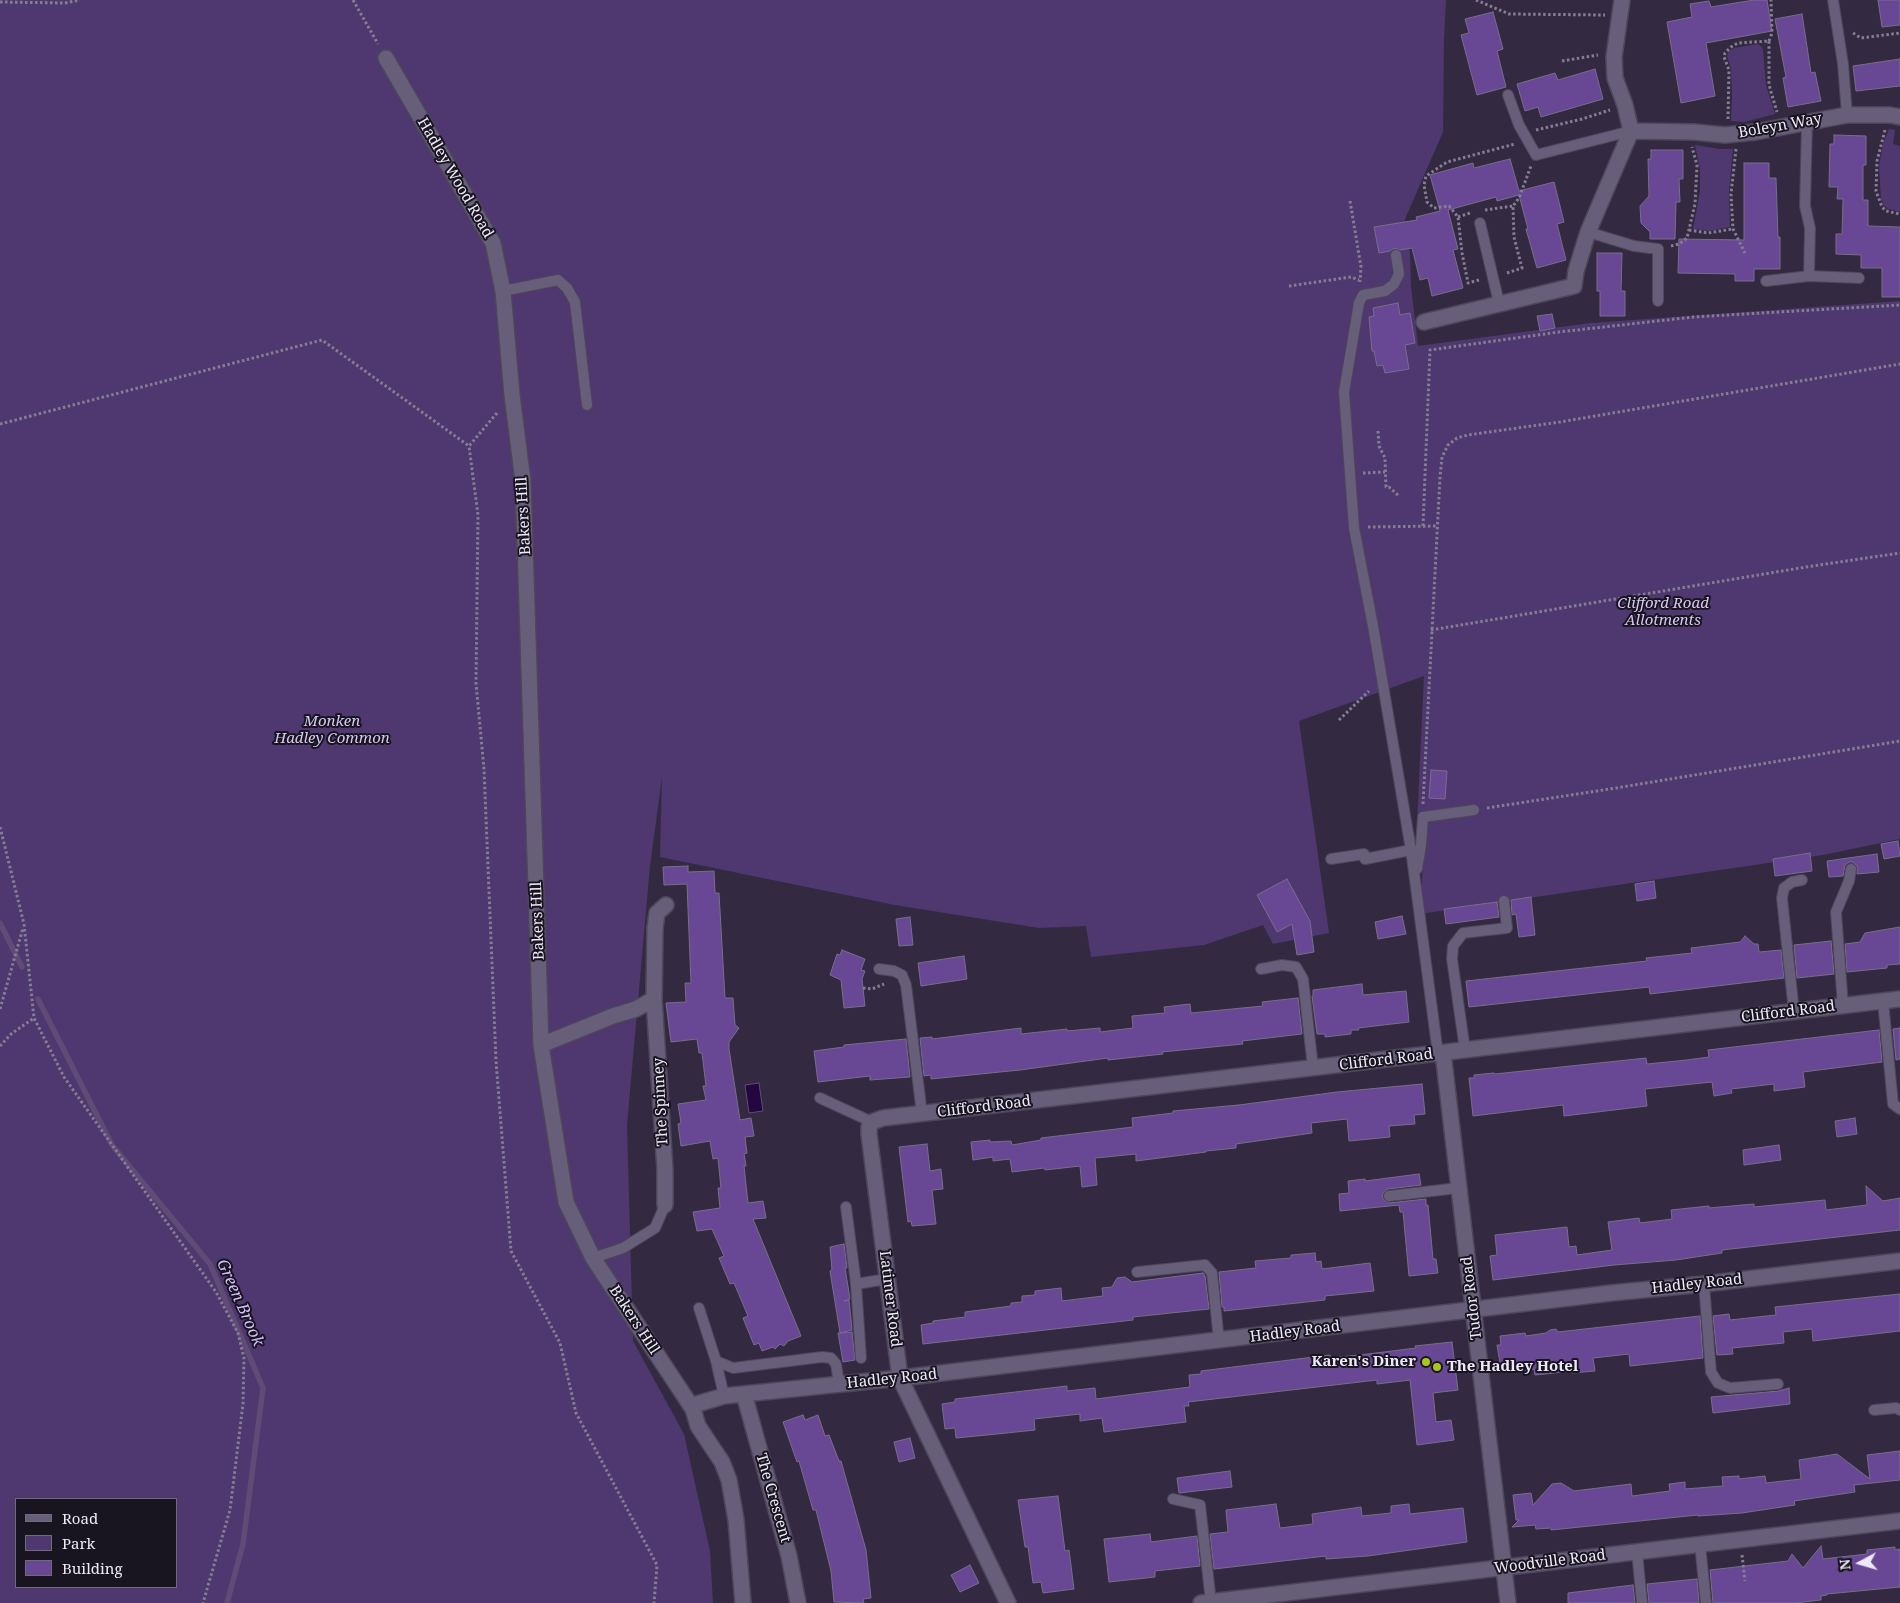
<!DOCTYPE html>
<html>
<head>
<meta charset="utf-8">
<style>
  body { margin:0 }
  #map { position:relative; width:1900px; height:1603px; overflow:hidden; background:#332a42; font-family:"Noto Serif",serif }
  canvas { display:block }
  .legend { position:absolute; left:15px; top:1498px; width:162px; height:90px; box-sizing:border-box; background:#191520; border:1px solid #6e6a77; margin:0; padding:6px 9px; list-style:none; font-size:15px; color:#eee9f9 }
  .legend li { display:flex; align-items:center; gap:10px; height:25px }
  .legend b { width:25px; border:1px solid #6e6a77 }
  .north { position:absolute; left:1835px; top:1538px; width:50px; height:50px; -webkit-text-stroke:4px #191520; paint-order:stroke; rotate:264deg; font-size:14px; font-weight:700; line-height:20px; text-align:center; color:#eee9f9 }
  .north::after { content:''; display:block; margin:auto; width:18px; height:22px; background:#eee9f9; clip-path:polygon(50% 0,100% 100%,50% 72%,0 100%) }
</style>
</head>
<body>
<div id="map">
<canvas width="1900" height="1603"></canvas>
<ul class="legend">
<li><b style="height:6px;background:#675e79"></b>Road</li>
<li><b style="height:14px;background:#4e386f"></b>Park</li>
<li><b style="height:14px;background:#684895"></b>Building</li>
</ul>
<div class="north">N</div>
</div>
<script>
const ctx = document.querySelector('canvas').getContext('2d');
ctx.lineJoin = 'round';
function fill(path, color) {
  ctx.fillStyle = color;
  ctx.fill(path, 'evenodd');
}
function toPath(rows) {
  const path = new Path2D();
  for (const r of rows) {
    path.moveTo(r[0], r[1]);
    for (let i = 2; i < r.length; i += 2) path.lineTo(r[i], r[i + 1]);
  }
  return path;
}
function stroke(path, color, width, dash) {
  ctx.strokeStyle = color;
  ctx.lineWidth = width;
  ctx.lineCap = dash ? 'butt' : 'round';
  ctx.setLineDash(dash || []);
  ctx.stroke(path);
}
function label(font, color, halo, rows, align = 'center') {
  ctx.font = font + ' "Noto Serif",serif';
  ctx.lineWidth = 4;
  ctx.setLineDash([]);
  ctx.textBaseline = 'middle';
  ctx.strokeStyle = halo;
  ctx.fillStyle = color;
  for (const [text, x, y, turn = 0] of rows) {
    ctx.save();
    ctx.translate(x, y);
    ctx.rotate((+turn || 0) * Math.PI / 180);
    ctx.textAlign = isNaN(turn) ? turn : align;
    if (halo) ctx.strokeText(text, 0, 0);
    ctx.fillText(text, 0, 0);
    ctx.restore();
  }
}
fill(toPath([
  [0,0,1446,0,1444,40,1443,132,1405,219,1410,253,1411,286,1418,346,1591,323,1900,301,1900,839,1823,855,1419,914,1425,845,1416,845,1424,676,1299,721,1329,933,1273,944,1263,925,1204,945,1091,957,1086,926,1039,928,895,905,660,857,662,777,650,866,627,1125,633,1341,684,1434,710,1551,713,1603,0,1603],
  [16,1499,176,1499,176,1587,16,1587],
  [1758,44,1762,47,1763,51,1766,85,1775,114,1744,122,1731,121,1732,96,1731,69,1727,56,1729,51,1734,48],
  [1889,129,1895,130,1893,144,1900,146,1900,212,1888,209,1884,206,1881,199,1879,166,1883,144],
  [1695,145,1720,149,1733,149,1729,192,1730,227,1709,231,1693,229,1700,191,1700,169]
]), '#4e386f');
const water = toPath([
  [759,1083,763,1111,749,1113,745,1085,759,1083]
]);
fill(water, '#23073f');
stroke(water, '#604b77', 1);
stroke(toPath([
  [0,923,22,967],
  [38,999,112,1145,210,1264,263,1388,243,1544,227,1603]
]), '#604b77', 5.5);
const building = toPath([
  [1754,0,1767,0,1772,31,1706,43,1715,96,1681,103,1667,22,1692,17,1690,4,1709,1,1711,7,1754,0],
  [1878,0,1900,0,1900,25,1882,27,1878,0],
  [1493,12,1503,49,1497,51,1506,87,1477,95,1461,35,1469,33,1465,19,1493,12],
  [1802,14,1811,73,1815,72,1821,101,1788,107,1783,78,1786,77,1775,19,1802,14],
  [1900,59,1900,86,1856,91,1853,66,1900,59],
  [1595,69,1603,99,1541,117,1538,107,1525,111,1517,84,1555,73,1558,80,1595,69],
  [1834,135,1866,136,1866,165,1863,165,1863,200,1868,200,1868,226,1900,227,1900,297,1882,297,1882,268,1861,268,1861,255,1836,254,1836,234,1842,234,1843,199,1837,199,1838,187,1829,187,1830,144,1834,144,1834,135],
  [1651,150,1683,150,1683,179,1679,179,1680,202,1676,202,1675,239,1650,239,1650,232,1641,223,1640,206,1649,196,1648,159,1651,159,1651,150],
  [1510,159,1519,191,1554,182,1564,222,1557,224,1566,260,1537,268,1526,229,1528,229,1519,195,1497,201,1496,197,1448,210,1458,249,1453,250,1463,288,1432,296,1428,278,1420,280,1412,248,1400,250,1394,248,1390,251,1379,253,1374,227,1417,220,1416,217,1440,211,1430,175,1473,163,1474,168,1510,159],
  [1744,163,1769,163,1769,178,1776,178,1778,237,1780,237,1780,269,1754,269,1754,281,1735,281,1735,274,1678,273,1679,239,1744,240,1744,163],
  [1597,253,1622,253,1621,291,1625,291,1625,316,1600,316,1600,291,1597,291,1597,253],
  [1398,303,1400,315,1410,313,1415,343,1405,345,1409,369,1385,373,1383,365,1377,366,1374,351,1372,351,1369,317,1374,316,1373,308,1398,303],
  [1552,314,1555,328,1540,331,1537,316,1552,314],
  [1431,770,1447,771,1445,799,1429,798,1431,770],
  [1898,841,1900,856,1884,859,1881,844,1898,841],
  [1810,853,1812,871,1775,876,1773,859,1810,853],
  [1877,854,1879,872,1857,874,1857,866,1853,862,1849,862,1845,865,1843,876,1829,877,1827,861,1877,854],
  [688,866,688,872,714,871,715,893,719,893,725,998,733,998,735,1025,739,1028,729,1042,729,1049,740,1120,751,1118,754,1136,745,1137,747,1153,744,1154,746,1166,744,1166,748,1203,763,1201,766,1218,753,1219,801,1336,788,1341,784,1346,780,1344,775,1349,773,1347,762,1351,759,1343,754,1345,743,1318,748,1316,734,1283,730,1284,719,1258,724,1256,712,1229,697,1231,693,1212,720,1208,718,1188,721,1188,718,1158,713,1159,710,1141,681,1146,678,1124,681,1123,678,1104,706,1100,703,1086,706,1086,702,1053,699,1053,697,1039,671,1042,666,1003,686,1002,685,983,691,983,687,884,664,885,663,867,688,866],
  [1287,879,1310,921,1314,952,1297,955,1292,924,1277,932,1257,895,1287,879],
  [1654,881,1656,898,1637,901,1635,884,1654,881],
  [1531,897,1535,935,1519,937,1516,914,1512,915,1511,900,1531,897],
  [1497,902,1499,917,1446,924,1444,909,1497,902],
  [1402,916,1406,934,1378,939,1375,922,1402,916],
  [910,917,913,945,899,946,896,919,910,917],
  [1900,927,1900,964,1887,965,1887,968,1847,972,1845,944,1860,942,1865,933,1900,927],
  [1745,936,1754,944,1758,944,1759,952,1781,950,1784,978,1650,994,1649,987,1469,1007,1466,981,1647,961,1646,958,1692,953,1691,948,1740,942,1745,936],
  [1831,941,1834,974,1797,978,1794,945,1831,941],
  [842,950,865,959,861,970,865,971,862,979,865,1006,844,1008,841,980,830,975,837,954,840,955,842,950],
  [964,956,967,979,921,986,918,963,964,956],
  [1362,984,1363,995,1406,991,1409,1022,1358,1028,1359,1030,1351,1030,1351,1034,1325,1037,1325,1034,1317,1034,1312,996,1313,996,1313,990,1362,984],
  [1298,998,1302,1034,1242,1041,1243,1044,1162,1052,1163,1054,1108,1060,1108,1058,1020,1070,931,1079,931,1075,924,1076,920,1038,932,1037,932,1039,1021,1028,1021,1034,1067,1029,1067,1031,1100,1028,1100,1032,1133,1028,1132,1016,1165,1013,1164,1007,1190,1004,1191,1013,1263,1006,1262,1002,1298,998],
  [1900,1028,1900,1059,1896,1060,1893,1029,1900,1028],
  [1879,1030,1882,1062,1803,1072,1805,1087,1774,1091,1774,1084,1731,1089,1732,1093,1714,1096,1712,1082,1645,1089,1647,1106,1564,1116,1563,1105,1473,1116,1469,1078,1474,1078,1474,1075,1494,1073,1495,1074,1646,1058,1647,1064,1687,1060,1709,1057,1708,1050,1879,1030],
  [906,1039,910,1077,870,1080,870,1076,818,1082,814,1051,844,1047,844,1045,906,1039],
  [1422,1084,1425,1114,1414,1115,1415,1124,1389,1126,1390,1137,1349,1141,1347,1119,1311,1123,1312,1133,1236,1144,1236,1148,1206,1151,1206,1152,1136,1161,1136,1154,1095,1158,1097,1185,1082,1187,1080,1166,1045,1170,1044,1168,1012,1172,1010,1159,993,1161,993,1157,973,1160,971,1142,990,1140,990,1142,1011,1141,1012,1145,1041,1140,1041,1138,1133,1127,1132,1118,1173,1113,1173,1111,1239,1105,1337,1092,1422,1084],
  [1855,1118,1857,1134,1837,1137,1835,1121,1855,1118],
  [927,1144,930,1171,941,1169,943,1189,932,1190,936,1224,912,1226,911,1221,908,1222,899,1147,927,1144],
  [1779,1145,1781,1160,1744,1165,1743,1150,1779,1145],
  [1419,1174,1421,1185,1388,1189,1383,1193,1382,1196,1384,1200,1389,1203,1426,1199,1426,1205,1428,1205,1433,1259,1436,1259,1438,1273,1409,1276,1403,1212,1400,1212,1399,1205,1340,1211,1339,1194,1349,1193,1348,1181,1365,1179,1365,1181,1419,1174],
  [1866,1186,1883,1201,1900,1198,1900,1230,1722,1250,1722,1253,1676,1260,1614,1265,1493,1280,1490,1256,1497,1255,1495,1235,1567,1227,1569,1247,1576,1246,1577,1255,1612,1250,1608,1222,1639,1218,1640,1223,1672,1219,1671,1210,1709,1206,1709,1208,1754,1204,1754,1207,1825,1200,1826,1210,1867,1205,1866,1186],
  [844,1244,847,1268,845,1268,850,1299,844,1301,849,1300,852,1330,840,1333,830,1271,832,1270,830,1247,844,1244],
  [1315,1253,1316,1262,1321,1261,1322,1269,1370,1263,1374,1291,1325,1296,1325,1300,1224,1311,1224,1307,1222,1307,1219,1272,1256,1268,1255,1261,1291,1258,1291,1255,1315,1253],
  [1203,1273,1205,1276,1209,1309,1133,1317,1133,1320,923,1344,921,1325,933,1323,933,1321,965,1317,965,1312,1011,1306,1011,1303,1022,1302,1022,1296,1035,1295,1035,1291,1061,1288,1062,1301,1103,1296,1102,1288,1112,1287,1117,1278,1125,1277,1132,1282,1203,1273],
  [1900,1294,1900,1331,1813,1341,1812,1329,1783,1332,1784,1343,1732,1348,1733,1354,1717,1355,1713,1316,1729,1314,1730,1320,1776,1315,1775,1307,1900,1294],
  [1700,1316,1703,1358,1630,1366,1629,1354,1593,1358,1595,1371,1572,1373,1572,1371,1535,1375,1534,1369,1522,1371,1521,1366,1501,1369,1497,1345,1501,1345,1500,1336,1525,1333,1526,1336,1546,1333,1550,1330,1556,1329,1558,1332,1700,1316],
  [852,1332,855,1360,843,1362,838,1333,852,1332],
  [1452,1342,1458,1390,1433,1393,1436,1422,1451,1420,1454,1440,1417,1445,1410,1380,1377,1384,1377,1380,1188,1402,1189,1406,1184,1406,1186,1422,1104,1432,1102,1418,1080,1421,1080,1414,1034,1419,1035,1430,997,1434,956,1438,955,1428,945,1429,942,1404,955,1402,955,1399,1067,1386,1067,1391,1095,1388,1096,1399,1190,1387,1189,1375,1201,1374,1201,1371,1330,1355,1331,1358,1368,1354,1416,1348,1415,1346,1452,1342],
  [1789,1388,1790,1404,1713,1413,1711,1397,1779,1391,1789,1388],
  [803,1415,805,1420,818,1415,825,1436,829,1435,839,1461,841,1461,866,1550,871,1598,863,1599,864,1603,834,1602,831,1571,816,1510,813,1510,799,1461,797,1462,783,1422,803,1415],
  [910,1438,915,1458,899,1462,894,1442,910,1438],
  [1900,1451,1900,1480,1854,1485,1855,1492,1794,1501,1795,1505,1742,1513,1698,1516,1698,1515,1551,1530,1551,1528,1536,1529,1535,1525,1512,1527,1519,1520,1516,1520,1513,1495,1531,1493,1533,1505,1552,1484,1561,1483,1574,1491,1631,1484,1632,1496,1670,1491,1669,1484,1685,1482,1685,1489,1723,1486,1722,1477,1739,1476,1739,1479,1765,1476,1766,1483,1801,1479,1799,1460,1837,1454,1870,1479,1867,1455,1900,1451],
  [1230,1471,1232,1487,1179,1493,1177,1478,1230,1471],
  [1058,1496,1065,1551,1069,1550,1074,1589,1043,1593,1041,1582,1033,1583,1028,1547,1025,1547,1018,1500,1058,1496],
  [1276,1504,1280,1528,1313,1524,1312,1514,1361,1507,1362,1516,1391,1513,1391,1506,1409,1504,1410,1514,1463,1508,1467,1542,1368,1556,1326,1559,1326,1556,1214,1569,1210,1534,1228,1532,1226,1510,1276,1504],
  [1150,1534,1151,1542,1197,1536,1200,1566,1155,1571,1155,1577,1109,1582,1104,1539,1150,1534],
  [1821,1546,1823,1559,1867,1554,1867,1550,1895,1547,1895,1550,1900,1549,1900,1587,1827,1594,1827,1595,1821,1596,1821,1600,1795,1603,1713,1603,1710,1570,1788,1561,1792,1554,1803,1568,1821,1546],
  [970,1565,979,1583,960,1592,951,1575,970,1565],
  [1697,1579,1699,1603,1649,1603,1647,1584,1697,1579],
  [1633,1585,1635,1603,1568,1603,1568,1593,1633,1585]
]);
fill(building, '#684895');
stroke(building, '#776e89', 1);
const lane = toPath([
  [1833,0,1843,64,1847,115],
  [1508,95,1519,125,1536,155,1631,131],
  [1807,122,1805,206,1810,228,1809,276],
  [1480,223,1499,303],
  [1588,232,1634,246,1658,249,1658,301],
  [1396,255,1399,274,1394,284,1385,291,1363,295,1359,303,1344,392,1354,528,1373,626,1411,850],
  [1766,281,1809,276,1859,278],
  [503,291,558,280,567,288,575,302,587,405],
  [1331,859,1364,854,1365,859,1411,850,1438,1054],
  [1417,869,1421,845,1423,817,1474,810],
  [879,969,894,971,902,975,906,985,922,1114],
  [1261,969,1282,965,1296,967,1303,979,1313,1068],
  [1883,1001,1893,1104,1900,1109],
  [1843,1006,1836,912,1849,881,1851,869],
  [1794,1012,1782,898,1784,888,1792,882,1802,880],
  [1465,1050,1452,959,1453,946,1463,933,1507,928,1504,901],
  [820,1098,872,1122],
  [1389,1196,1458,1188],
  [846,1207,856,1284,861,1358],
  [593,1258,623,1248,655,1228,665,1205],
  [1137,1272,1205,1265,1212,1273,1219,1341],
  [856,1284,887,1279],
  [1704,1284,1711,1372,1718,1383,1730,1388,1778,1384],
  [699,1308,716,1361,724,1396],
  [716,1361,733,1368,822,1357,831,1358,836,1364,839,1384],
  [1874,1410,1896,1408,1900,1410],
  [1173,1499,1200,1505,1211,1602],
  [1700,1544,1706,1603],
  [1637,1552,1642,1603]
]);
const street = toPath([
  [1622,0,1614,57,1615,78,1625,105,1631,131],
  [386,58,493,243,503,291,512,395,523,481,541,1045,566,1202,593,1258,693,1409,698,1426,722,1462,729,1480,736,1520,743,1603],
  [1631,131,1694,132,1725,135,1755,132,1847,115,1890,115,1900,117],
  [1424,322,1574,286,1576,271,1588,232,1631,131],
  [541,1045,613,1016,636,1009,654,999],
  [1443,1053,1508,1603],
  [665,1205,665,1170,654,999,655,928,657,913,666,905],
  [744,1394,789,1556,798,1603],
  [693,1409,697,1404,724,1396,900,1378,1611,1293,1704,1284,1900,1261],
  [1008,1603,900,1378,869,1134,869,1127,872,1122,883,1118,960,1109,1900,999],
  [1201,1603,1900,1521]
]);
stroke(lane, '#4e465a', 12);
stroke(street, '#4e465a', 18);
stroke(toPath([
  [353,0,378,44],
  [1476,0,1509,14,1605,15],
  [0,2,65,3,80,0],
  [1853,33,1861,38,1900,33],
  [1769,41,1772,33,1771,0],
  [1562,61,1598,55],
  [1728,119,1729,70,1724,57,1725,53,1731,47,1738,43,1769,41,1769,85,1777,112],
  [1536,130,1582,119,1610,110],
  [1885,130,1877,161,1876,191,1882,207,1886,211,1900,214],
  [1736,149,1731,194,1733,229,1745,253],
  [1350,201,1361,267,1360,282],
  [1485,210,1513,206],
  [1458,217,1470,213],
  [1689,230,1708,233,1733,229],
  [1671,246,1679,244,1687,238,1695,204,1697,165,1692,147],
  [1507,273,1522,268,1514,237,1513,206,1519,198,1531,166],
  [1479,280,1468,283,1462,253,1458,217,1449,206,1434,208,1427,202,1424,185,1426,176,1447,162,1515,144],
  [1289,286,1351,277,1359,280],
  [497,413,469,446,478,515,476,683,484,769,496,1061,511,1251,560,1343,576,1413,657,1565,654,1603],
  [0,424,322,340,469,446],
  [1378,431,1379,446,1385,458,1386,487,1389,487,1399,496],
  [1363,473,1385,472],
  [1423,526,1430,350,1559,332,1693,317,1900,305],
  [1368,527,1437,526],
  [1431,630,1806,567,1900,553],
  [1339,720,1369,691],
  [1423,804,1440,477,1442,457,1448,445,1457,438,1468,435,1560,422,1900,364],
  [1487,808,1616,788,1900,741],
  [0,827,24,924,34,1018,64,1077,216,1292,238,1333,244,1358,243,1404,230,1510,203,1603],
  [863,988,872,989,884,984],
  [0,1009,23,928],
  [0,1046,11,1034,34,1018],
  [1742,1555,1745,1581]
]), '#857e93', 3, [2.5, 2.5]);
stroke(lane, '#675e79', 10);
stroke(street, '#675e79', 15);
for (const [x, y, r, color] of [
  [1426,1362,5,"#a8c71d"],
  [1437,1367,5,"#a8c71d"]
]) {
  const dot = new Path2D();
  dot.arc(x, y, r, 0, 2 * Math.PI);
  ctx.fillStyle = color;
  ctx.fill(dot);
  stroke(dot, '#191520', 2);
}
label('15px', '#eee9f9', '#191520', [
  ["Boleyn Way",1780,126,-10],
  ["Hadley Wood Road",455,178,60],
  ["Bakers Hill",524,516,-93],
  ["Bakers Hill",538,921,-92],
  ["Clifford Road",1788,1012,-7],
  ["Clifford Road",1386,1060,-7],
  ["The Spinney",661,1102,-93],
  ["Clifford Road",984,1107,-7],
  ["Hadley Road",1697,1284,-6],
  ["Tudor Road",1472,1298,-97],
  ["Latimer Road",890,1299,83],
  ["Bakers Hill",634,1320,57],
  ["Hadley Road",1295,1332,-7],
  ["Hadley Road",892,1379,-6],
  ["The Crescent",773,1498,74],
  ["Woodville Road",1550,1562,-7]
]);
label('italic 15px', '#d7c8f3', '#191520', [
  ["Clifford Road",1663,604],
  ["Allotments",1663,621],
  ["Monken",332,722],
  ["Hadley Common",332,739]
]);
label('bold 15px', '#eee9f9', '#191520', [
  ["Karen's Diner",1416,1362],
  ["The Hadley Hotel",1447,1367,"left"]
], 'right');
label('italic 16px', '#d5beff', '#191520', [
  ["Green Brook",240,1303,66]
]);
</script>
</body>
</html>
